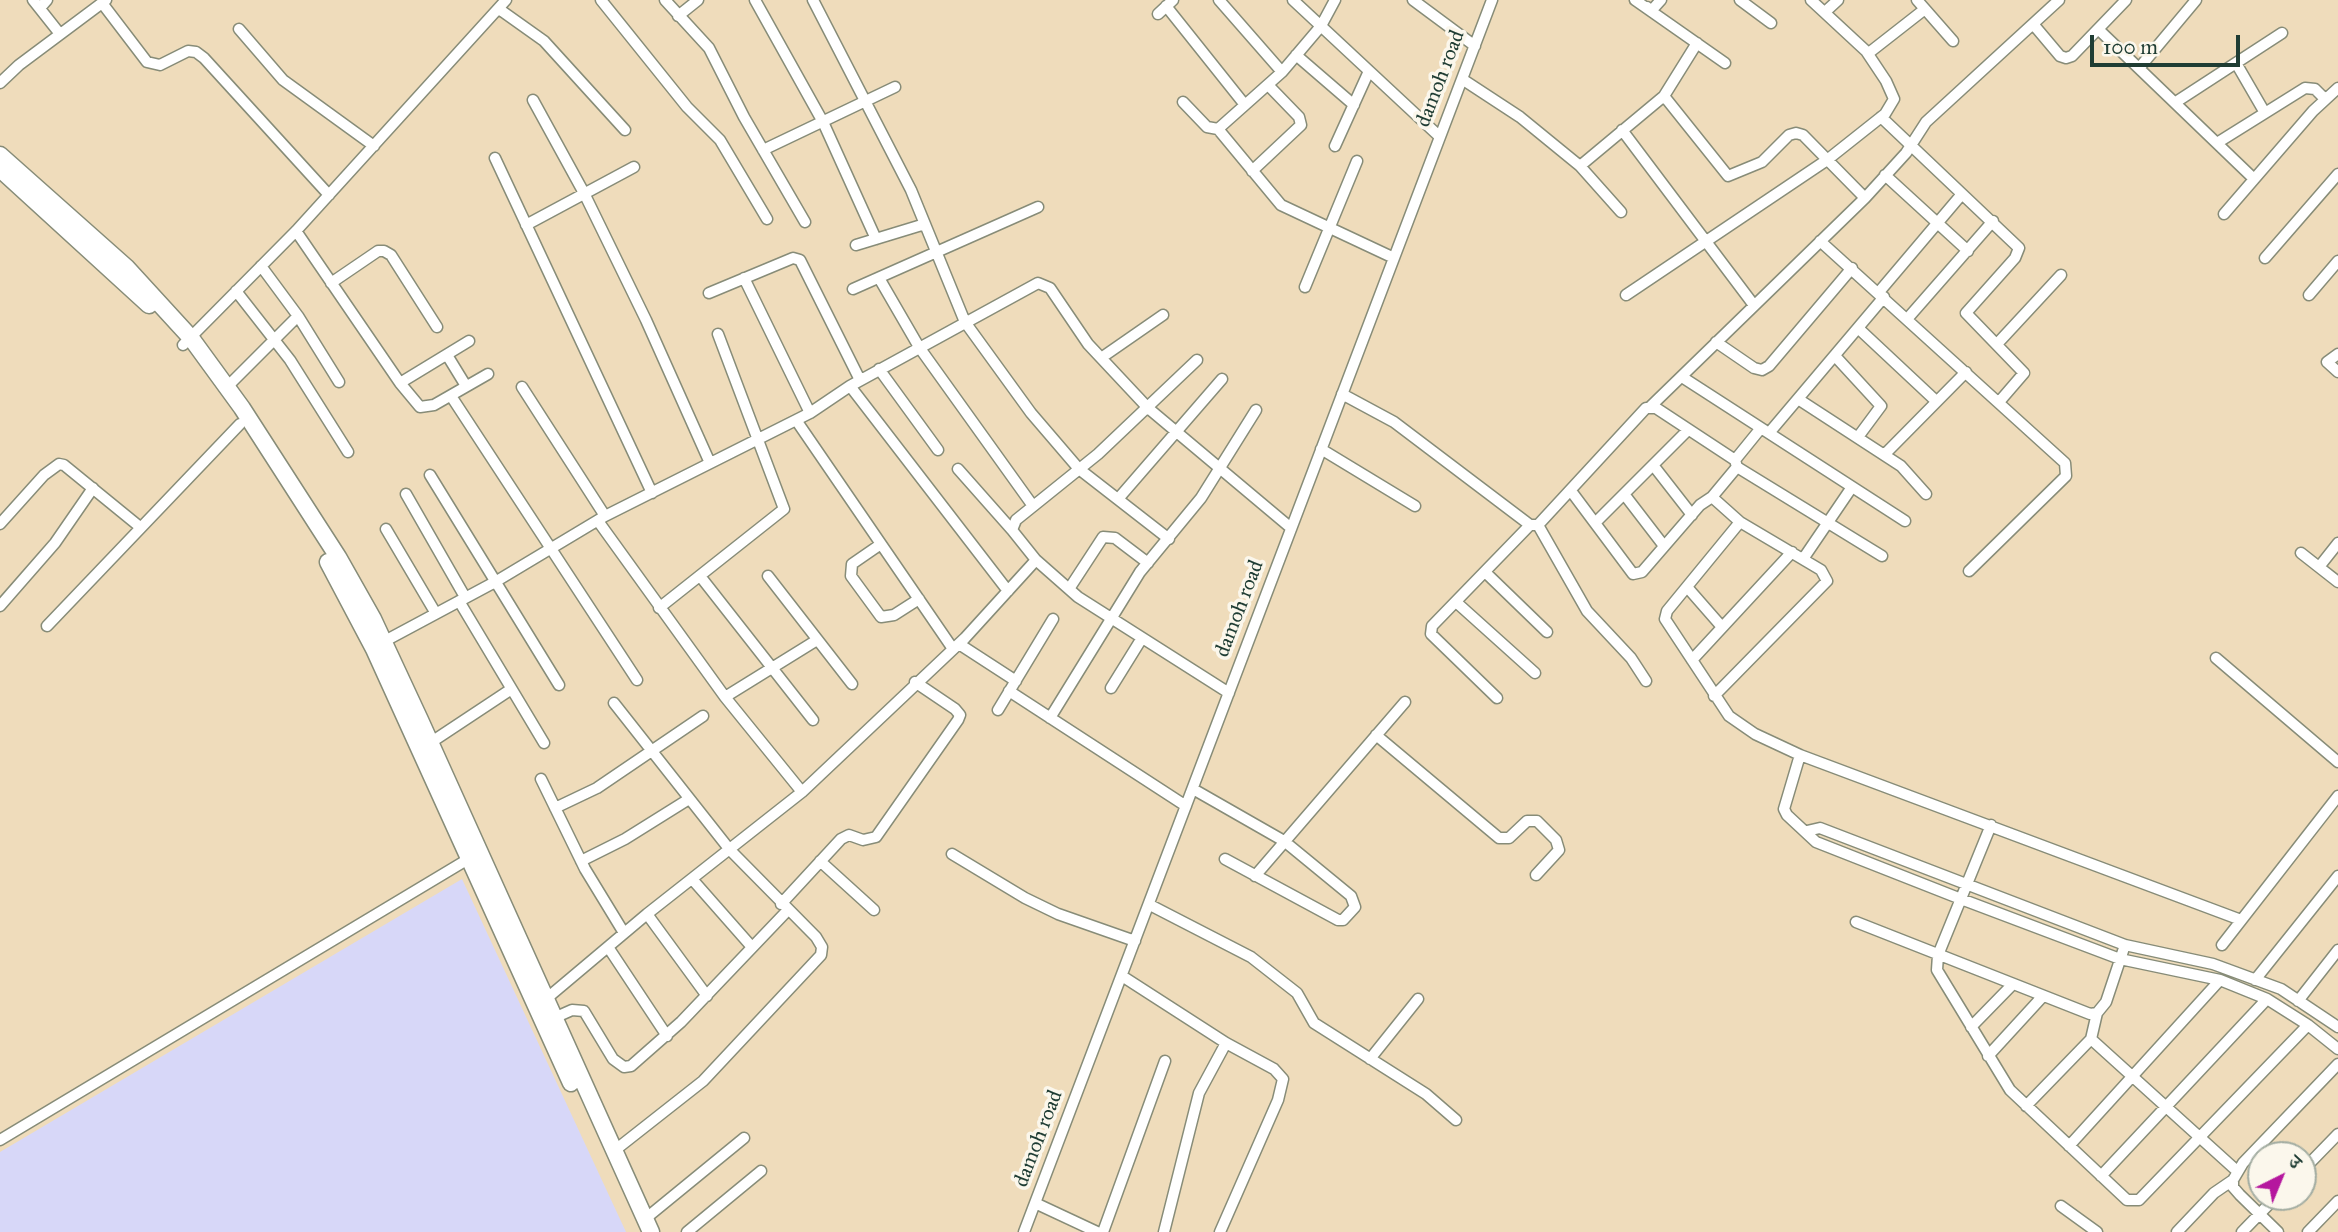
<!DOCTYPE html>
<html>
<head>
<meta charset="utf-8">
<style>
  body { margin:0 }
  #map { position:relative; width:2338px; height:1232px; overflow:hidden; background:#efdcbb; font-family:"IM FELL Great Primer","Noto Serif Devanagari",serif }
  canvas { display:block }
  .north { position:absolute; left:2247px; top:1141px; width:70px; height:70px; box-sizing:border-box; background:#fbf7ec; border:2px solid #a3ada2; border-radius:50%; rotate:43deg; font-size:19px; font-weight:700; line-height:28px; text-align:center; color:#1f3d34 }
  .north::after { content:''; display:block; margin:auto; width:24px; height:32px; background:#b5179e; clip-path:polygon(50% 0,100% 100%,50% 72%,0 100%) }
  .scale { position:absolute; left:2090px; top:35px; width:150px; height:32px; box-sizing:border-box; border:4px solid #1f3d34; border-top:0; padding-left:9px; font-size:21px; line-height:24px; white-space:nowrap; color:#1f3d34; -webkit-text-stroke:5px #fbf7ec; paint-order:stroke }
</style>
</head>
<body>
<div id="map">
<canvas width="2338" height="1232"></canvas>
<div class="north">उ</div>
<div class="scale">100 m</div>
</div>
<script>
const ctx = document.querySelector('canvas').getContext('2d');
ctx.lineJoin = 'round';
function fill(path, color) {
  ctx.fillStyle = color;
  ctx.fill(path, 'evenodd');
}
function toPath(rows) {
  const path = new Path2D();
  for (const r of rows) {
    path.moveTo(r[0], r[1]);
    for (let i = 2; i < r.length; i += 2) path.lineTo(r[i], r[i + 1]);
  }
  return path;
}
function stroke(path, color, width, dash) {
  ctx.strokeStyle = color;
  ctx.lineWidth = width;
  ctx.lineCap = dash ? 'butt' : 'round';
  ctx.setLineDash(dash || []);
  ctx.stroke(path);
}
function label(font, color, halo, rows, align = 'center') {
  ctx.font = font + ' "IM FELL Great Primer",serif';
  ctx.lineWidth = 7;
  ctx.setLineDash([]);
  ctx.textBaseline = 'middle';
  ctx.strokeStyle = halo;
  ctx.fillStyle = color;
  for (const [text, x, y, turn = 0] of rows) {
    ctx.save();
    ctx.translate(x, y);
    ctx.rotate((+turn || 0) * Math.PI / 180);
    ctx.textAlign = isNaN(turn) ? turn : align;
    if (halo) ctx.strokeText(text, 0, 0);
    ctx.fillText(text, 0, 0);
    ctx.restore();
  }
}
fill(toPath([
  [462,879,626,1232,0,1232,0,1152]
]), '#d7d7f8');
const street = toPath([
  [33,0,60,34],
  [601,0,687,107,720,140,767,219],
  [665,0,709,48,744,117,805,222],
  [755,0,823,122,876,239],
  [813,0,911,190,965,322,1031,413,1079,469,1169,539],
  [1219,0,1282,72],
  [1293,0,1440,137],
  [1413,0,1475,46],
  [1635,0,1725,63],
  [1740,0,1771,23],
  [1811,0,1866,51,1870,52,1925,9],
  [1917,0,1953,41],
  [102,3,147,62,160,65,188,51,196,52,204,58,329,195],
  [1166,6,1245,105],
  [1647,7,1651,11,1661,0],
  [40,8,47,0],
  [499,9,544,41,625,130],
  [1825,12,1838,0],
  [1158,14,1173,0],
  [678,16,698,0],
  [2033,24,2060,56,2066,58,2072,56,2126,0],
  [239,29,283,80,374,146],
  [2098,29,2253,178],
  [1296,55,1354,105],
  [2236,63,2265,113],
  [2140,67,2196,0],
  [1462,79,1520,117,1580,166,1621,212],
  [0,83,19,65,106,0],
  [1664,96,1728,176,1762,162,1789,135,1796,133,1803,135,1865,198],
  [533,100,584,193,646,320,710,463],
  [1183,102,1207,127,1218,129,1282,72,1321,26,1335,0],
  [2176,102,2282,33],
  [1881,117,2019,248,2015,258,1966,313,2024,373,1999,402],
  [1218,129,1281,205,1394,258],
  [1622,130,1753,304],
  [2217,143,2305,88,2315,89,2325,99],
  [1335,146,1369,71],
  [763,150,895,87],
  [495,158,652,493],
  [1580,166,1664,96,1697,43],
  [1252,171,1301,125,1299,117,1268,85],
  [1885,175,1968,251],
  [2224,214,2313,111,2338,88],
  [526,225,634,167],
  [296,231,400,383,420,407,434,405,488,374],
  [1820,241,2065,463,2066,476,1969,571],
  [856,245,925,224],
  [2265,258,2338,174],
  [261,266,298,316,339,382],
  [744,278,810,413],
  [879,278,919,347,1033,506],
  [331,283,378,251,384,251,391,255,437,327],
  [1305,287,1357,161],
  [853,289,1038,207],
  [236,291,290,360,348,452],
  [1879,292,1962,194],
  [709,293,793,258,800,260,860,380],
  [1626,295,1827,160,1885,114,1894,99,1886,81,1866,51],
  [2309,295,2338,261],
  [1908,318,1993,221],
  [1858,328,1936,401],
  [1716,342,1754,368,1762,370,1769,366,1852,268],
  [1997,344,2061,275],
  [183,345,296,231,506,0],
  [2338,354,2327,362,2338,372],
  [447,355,466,386],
  [1835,356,1881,406,1858,437],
  [1101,358,1163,315],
  [1197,360,1098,454,1016,520,1012,530,1036,560,1078,597,1229,693],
  [879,369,938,450],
  [1682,377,1905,521],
  [400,383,469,341],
  [850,386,1008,591],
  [227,387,298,316],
  [522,387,605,516],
  [1342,394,1394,422,1530,525,1538,525,1646,408,1656,408,1735,460,1737,467,1712,497,1740,522,1667,611,1665,619,1729,716,1755,734,1800,755,1784,809,1787,815,1816,842,1961,899,2120,959,2220,980,2267,999,2308,1025,2338,1049],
  [451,396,637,680],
  [1798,399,1901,466,1926,494],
  [1651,406,1865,198,1906,153,1926,122,2059,0],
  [796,420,953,649],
  [1769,433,1884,297],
  [1321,449,1415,506],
  [1884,455,1966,372],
  [1735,460,1761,428],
  [1653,465,1692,515],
  [1737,467,1882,556],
  [958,469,1012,530],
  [430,475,559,685],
  [1571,491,1633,574,1642,572,1700,505,1712,497],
  [406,494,465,597],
  [1624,494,1664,546],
  [1118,499,1222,379],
  [598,521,725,697,802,792],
  [1597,521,1688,430],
  [0,524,44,475,59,464,64,465,140,527],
  [1538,525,1587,611,1631,658,1646,681],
  [386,529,435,612],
  [881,544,852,564,851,576,881,617,894,615,919,599],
  [2301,553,2338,582],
  [1803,559,1852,487],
  [2319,567,2338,543],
  [1485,572,1547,632],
  [700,576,813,720],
  [768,576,852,684],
  [1687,587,1722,627],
  [1069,589,1103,537,1115,538,1148,563],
  [459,601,544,743],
  [1456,602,1535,673],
  [0,606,55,543,93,488],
  [659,608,784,509,718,334],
  [47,626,240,424],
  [383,642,495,582,605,516,810,413,850,386,1038,283,1050,288,1088,344,1148,408,1291,528],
  [959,644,1016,681],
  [2216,658,2338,762],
  [1692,660,1792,552],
  [1111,688,1142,638],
  [1009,691,1186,806],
  [1714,696,1827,581,1821,570,1740,522],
  [725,697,817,640],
  [1497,698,1431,634,1432,626,1530,525],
  [998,710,1053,619],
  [1050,718,1140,572,1201,498,1256,410],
  [1376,735,1499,838,1509,838,1527,821,1537,821,1556,840,1559,850,1536,875],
  [430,743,510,690],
  [1800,755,2241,920],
  [541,779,585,869,624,933],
  [1193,789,1284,841,1351,896,1355,907,1343,920,1338,920,1225,859],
  [555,808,597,788,703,716],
  [1991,825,1938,955,1937,970,2010,1090,2127,1200,2139,1200,2308,1025],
  [1807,831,1820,828,2125,945,2213,964,2281,989,2338,1027],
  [952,854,1025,898,1058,914,1135,941],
  [581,861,625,839,689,799],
  [820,861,874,910],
  [1255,876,1405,702],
  [692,879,751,946],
  [781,904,841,839,849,835,863,840,876,837,958,720,960,715,955,709,915,682],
  [1150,905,1251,957,1297,993,1314,1023,1426,1094,1456,1120],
  [647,914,707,996],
  [1856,922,2090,1014,2097,1013,2106,1002,2125,945],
  [2222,945,2338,796],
  [608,947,667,1036],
  [1122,976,1226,1043,1274,1069,1283,1079,1278,1100,1220,1232],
  [2255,980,2338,876],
  [546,999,647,914,802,792,965,638,1036,560],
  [2298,1001,2338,950],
  [554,1018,572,1010,584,1011,613,1059,624,1067,631,1066,681,1022,787,911],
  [1971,1027,2013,984],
  [2091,1039,2237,1171],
  [1988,1056,2043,996],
  [1370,1059,1418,999],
  [2026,1106,2091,1039,2097,1013],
  [0,1140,470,858],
  [2069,1146,2220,980],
  [614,1151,703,1081,821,955,822,947,816,937,730,850,614,703],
  [2303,1170,2338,1134],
  [2101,1176,2267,999],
  [1035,1203,1097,1232],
  [2061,1206,2097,1232],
  [645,1219,744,1138],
  [687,1232,761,1171],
  [1024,1232,1492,0],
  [1103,1232,1165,1061],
  [1164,1232,1199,1093,1226,1043],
  [2177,1232,2214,1193,2233,1180],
  [2242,1232,2276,1197],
  [2278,1232,2240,1195,2233,1187,2233,1180,2243,1163,2338,1064],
  [2308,1232,2338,1201]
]);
const primary = toPath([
  [0,155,126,267,191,338,242,408,338,557,373,619,420,720,651,1232],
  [0,169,149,305],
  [328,562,374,649,571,1083]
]);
stroke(street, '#878c78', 13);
stroke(primary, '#878c78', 19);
stroke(street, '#fff', 10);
stroke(primary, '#fff', 16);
label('21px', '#1f3d34', '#fbf7ec', [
  ["damoh road",1441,79,-69],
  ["damoh road",1240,609,-69],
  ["damoh road",1039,1139,-69]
]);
</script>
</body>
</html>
